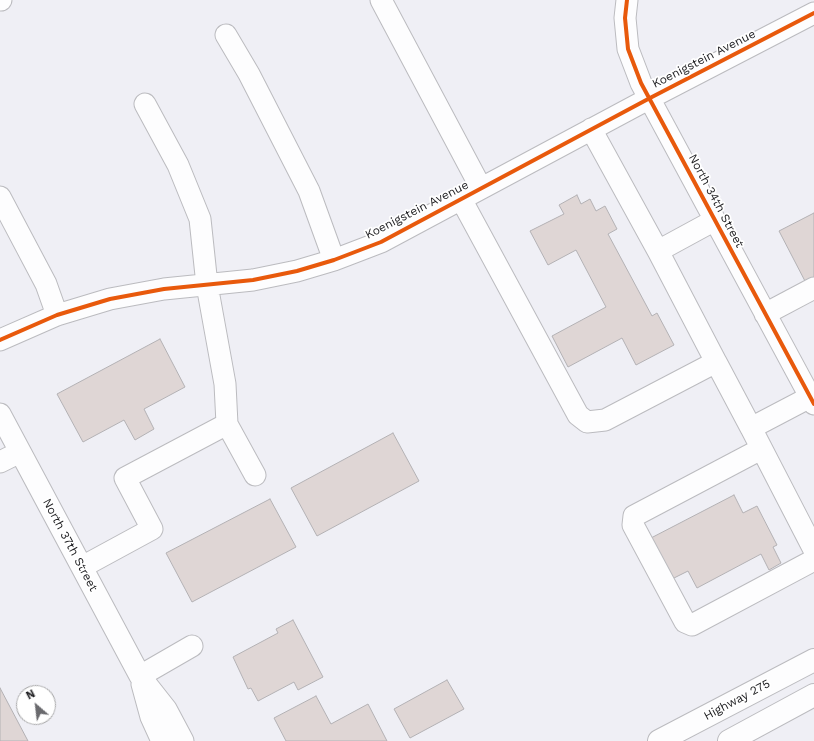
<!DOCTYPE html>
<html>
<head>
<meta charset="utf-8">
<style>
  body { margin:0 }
  #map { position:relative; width:814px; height:741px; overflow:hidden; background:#efeff5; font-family:"Work Sans",sans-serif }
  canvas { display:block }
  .north { position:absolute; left:16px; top:685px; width:40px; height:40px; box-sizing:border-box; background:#fff; border:1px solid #a7a7a8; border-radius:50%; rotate:332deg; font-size:11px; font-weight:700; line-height:16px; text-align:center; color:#222225 }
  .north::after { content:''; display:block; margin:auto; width:14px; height:18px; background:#6a6a6e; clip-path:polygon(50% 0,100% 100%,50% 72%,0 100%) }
</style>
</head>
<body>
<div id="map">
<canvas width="814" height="741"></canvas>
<div class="north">N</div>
</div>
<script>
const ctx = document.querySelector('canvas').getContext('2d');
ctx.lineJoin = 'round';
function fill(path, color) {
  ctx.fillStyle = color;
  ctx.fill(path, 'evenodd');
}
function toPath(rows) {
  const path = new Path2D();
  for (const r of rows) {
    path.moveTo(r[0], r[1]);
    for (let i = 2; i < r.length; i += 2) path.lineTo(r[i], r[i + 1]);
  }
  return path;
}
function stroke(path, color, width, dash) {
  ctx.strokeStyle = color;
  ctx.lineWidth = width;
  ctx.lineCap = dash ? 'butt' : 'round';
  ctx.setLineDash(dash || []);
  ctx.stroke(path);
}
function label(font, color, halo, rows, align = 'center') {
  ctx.font = font + ' "Work Sans",sans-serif';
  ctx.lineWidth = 3.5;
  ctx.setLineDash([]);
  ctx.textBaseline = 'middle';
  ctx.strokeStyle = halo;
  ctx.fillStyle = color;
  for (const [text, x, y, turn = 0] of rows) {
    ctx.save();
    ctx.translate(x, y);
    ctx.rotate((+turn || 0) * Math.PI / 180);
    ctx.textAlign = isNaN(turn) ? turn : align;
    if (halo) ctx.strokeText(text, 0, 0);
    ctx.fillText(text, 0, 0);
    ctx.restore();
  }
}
const building = toPath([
  [577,195,581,204,590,199,596,211,605,206,617,229,608,234,652,316,657,313,674,345,636,365,622,338,568,367,552,336,606,307,576,250,548,265,530,231,564,214,559,205,577,195],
  [814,213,814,278,806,283,779,231,814,213],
  [160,339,185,387,144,409,154,429,135,440,124,420,83,442,57,394,160,339],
  [393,433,419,481,317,536,291,488,393,433],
  [734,495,743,513,757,506,777,545,773,547,781,563,769,570,761,554,697,588,688,571,672,579,651,538,734,495],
  [270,499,296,547,192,602,166,553,270,499],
  [293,620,323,677,298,690,294,682,258,701,251,688,248,689,233,657,278,633,276,629,293,620],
  [447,680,464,709,410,738,394,709,447,680],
  [0,688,28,741,0,741,0,688],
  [316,696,331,724,368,704,387,741,286,741,274,718,316,696]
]);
fill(building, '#dfd6d5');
stroke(building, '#b3b1b4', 1);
const minor = toPath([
  [0,0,1,0],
  [381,0,481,188],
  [627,0,625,18,628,49,641,83,814,404],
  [226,35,249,74,309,191,334,260],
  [591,129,658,251,715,220],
  [0,197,46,284,57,315],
  [461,199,578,415,587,422,605,420,716,362,751,428],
  [658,251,716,362],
  [765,314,814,288],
  [0,340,57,315,110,299,164,289,253,280,297,271,334,260,381,242,650,98,814,13],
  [814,395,751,428,814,550],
  [0,414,140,676,166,709,183,741],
  [227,424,255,475],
  [761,449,634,516,633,525,685,622,692,625,814,560],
  [0,462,20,452],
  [82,567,152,529,125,478,227,424,225,384,207,285,200,219,178,165,145,104],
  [140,676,192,646],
  [142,684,151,717,162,741]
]);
const highway = toPath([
  [659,741,814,660],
  [729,741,814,695]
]);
stroke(minor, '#bbbbbf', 23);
stroke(highway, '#bbbbbf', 24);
stroke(minor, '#fdfdfe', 21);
stroke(highway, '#fdfdfe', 22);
stroke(toPath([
  [627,0,625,18,628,49,641,83,814,404],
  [0,340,57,315,110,299,164,289,253,280,297,271,334,260,381,242,650,98,814,13]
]), '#e8590c', 4);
label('12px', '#222225', '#fff', [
  ["Koenigstein Avenue",704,59,-27],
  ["North 34th Street",716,201,62],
  ["Koenigstein Avenue",417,210,-27],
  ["North 37th Street",70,545,62],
  ["Highway 275",737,700,-28]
]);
</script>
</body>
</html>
